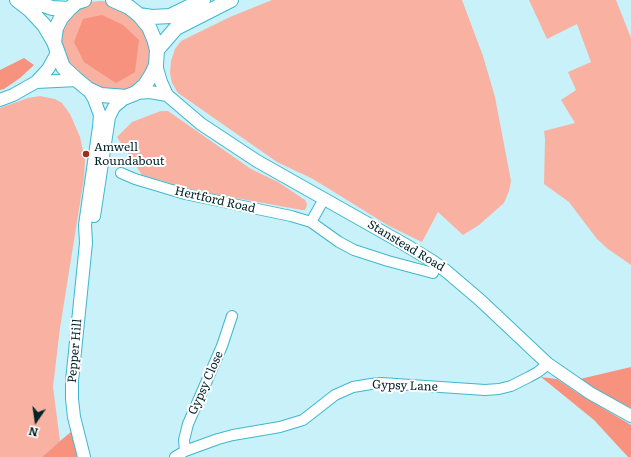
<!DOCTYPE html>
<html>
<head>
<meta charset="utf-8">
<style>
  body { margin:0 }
  #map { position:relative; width:631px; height:457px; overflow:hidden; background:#c9f1fa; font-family:Literata,serif }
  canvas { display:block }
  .north { position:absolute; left:16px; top:401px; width:40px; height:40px; -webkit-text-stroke:3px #fff; paint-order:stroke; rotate:193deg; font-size:11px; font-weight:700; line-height:16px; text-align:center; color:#00232a }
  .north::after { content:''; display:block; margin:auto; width:14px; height:18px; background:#00232a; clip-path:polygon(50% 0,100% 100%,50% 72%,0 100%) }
</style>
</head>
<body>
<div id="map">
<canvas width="631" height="457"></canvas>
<div class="north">N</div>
</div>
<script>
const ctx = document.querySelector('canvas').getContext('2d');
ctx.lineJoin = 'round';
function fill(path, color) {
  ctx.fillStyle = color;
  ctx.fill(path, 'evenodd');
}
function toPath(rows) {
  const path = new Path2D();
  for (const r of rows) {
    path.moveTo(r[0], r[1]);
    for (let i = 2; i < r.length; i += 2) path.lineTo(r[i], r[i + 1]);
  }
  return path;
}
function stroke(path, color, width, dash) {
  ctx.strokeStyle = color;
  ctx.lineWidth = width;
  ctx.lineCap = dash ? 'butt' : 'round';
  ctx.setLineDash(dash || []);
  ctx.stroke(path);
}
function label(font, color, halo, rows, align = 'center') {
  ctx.font = font + ' Literata,serif';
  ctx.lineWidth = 4;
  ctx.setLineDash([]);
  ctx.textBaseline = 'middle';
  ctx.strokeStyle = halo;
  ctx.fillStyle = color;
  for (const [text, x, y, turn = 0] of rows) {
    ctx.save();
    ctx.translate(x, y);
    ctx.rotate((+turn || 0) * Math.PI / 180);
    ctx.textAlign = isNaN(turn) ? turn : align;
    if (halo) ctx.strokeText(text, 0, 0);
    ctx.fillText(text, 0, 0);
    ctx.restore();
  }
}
fill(toPath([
  [272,0,462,0,483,56,495,97,511,181,509,191,504,203,479,225,463,235,438,212,422,242,389,226,313,179,277,162,178,93,172,83,170,73,171,61,175,49,181,41,230,17],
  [529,0,616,0,631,38,631,265,608,249,597,239,569,202,544,184,545,139,544,131,575,123,561,100,576,90,568,72,591,62,577,24,547,39],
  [102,1,109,2,133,14,153,46,148,72,135,86,124,91,95,88,63,58,60,34,68,17,89,2],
  [40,96,55,99,62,103,70,114,80,137,85,160,84,178,60,328,53,387,60,441,42,457,0,457,0,108,28,98],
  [161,111,168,111,251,169,278,182,305,200,307,204,306,208,305,210,302,210,197,191,142,175,117,137,132,122]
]), '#f9b1a1');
fill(toPath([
  [102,15,123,25,139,40,135,72,116,83,84,62,74,42,83,19],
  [24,58,34,65,20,78,4,89,0,90,0,70],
  [631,367,631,408,597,391,580,379],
  [541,377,557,379,576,392,631,425,631,457,628,457,594,420],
  [71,432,77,457,42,457,60,441]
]), '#f6927d');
const minor = toPath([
  [121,173,135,179,185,194,291,216,311,222,339,242,354,250,388,261,433,273],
  [311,222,324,199],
  [185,451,184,440,188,424,222,346,232,316],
  [175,457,185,451,218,439,233,435,280,427,303,420,335,395,353,387,371,384,381,383,485,390,499,389,511,386,529,377,538,372,548,364]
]);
const major = toPath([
  [156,65,161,82,167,95,201,124,257,161,404,244,432,261,446,271,480,300,548,364,590,393,631,416],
  [36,82,77,80],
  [136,93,150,92,167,95],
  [0,100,13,95,36,82,48,69,57,53],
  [94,216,109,117,114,107,126,97],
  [84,457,74,417,72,399,72,381,86,243,85,225,99,127,100,115,94,99,88,89]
]);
const highway = toPath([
  [17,0,30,10,44,25,54,42],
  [36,0,41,4,52,8,69,9],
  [84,0,77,2,69,9,61,18,56,28,54,42,63,67,77,80,88,89,101,95,126,97,136,93,145,85,152,74,156,65,157,50,154,39,149,27,139,15,129,7,113,0],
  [139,15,152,17,170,16,203,0],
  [157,50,176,28,231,0]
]);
stroke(minor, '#3eb7ce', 12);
stroke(major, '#3eb7ce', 14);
stroke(highway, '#3eb7ce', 16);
stroke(minor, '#fff', 10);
stroke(major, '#fff', 12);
stroke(highway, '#fff', 14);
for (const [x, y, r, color] of [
  [86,154,4,"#99301c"]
]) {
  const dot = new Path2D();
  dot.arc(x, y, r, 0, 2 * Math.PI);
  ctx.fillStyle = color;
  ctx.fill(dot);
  stroke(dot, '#fff', 1.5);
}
label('12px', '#00232a', '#fff', [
  ["Amwell",94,147],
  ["Roundabout",94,161]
], 'left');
label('12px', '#00232a', '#fff', [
  ["Hertford Road",215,200,13],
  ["Stanstead Road",406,246,31],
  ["Pepper Hill",75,351,-85],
  ["Gypsy Close",206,383,-66],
  ["Gypsy Lane",405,386,2]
]);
</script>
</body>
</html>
